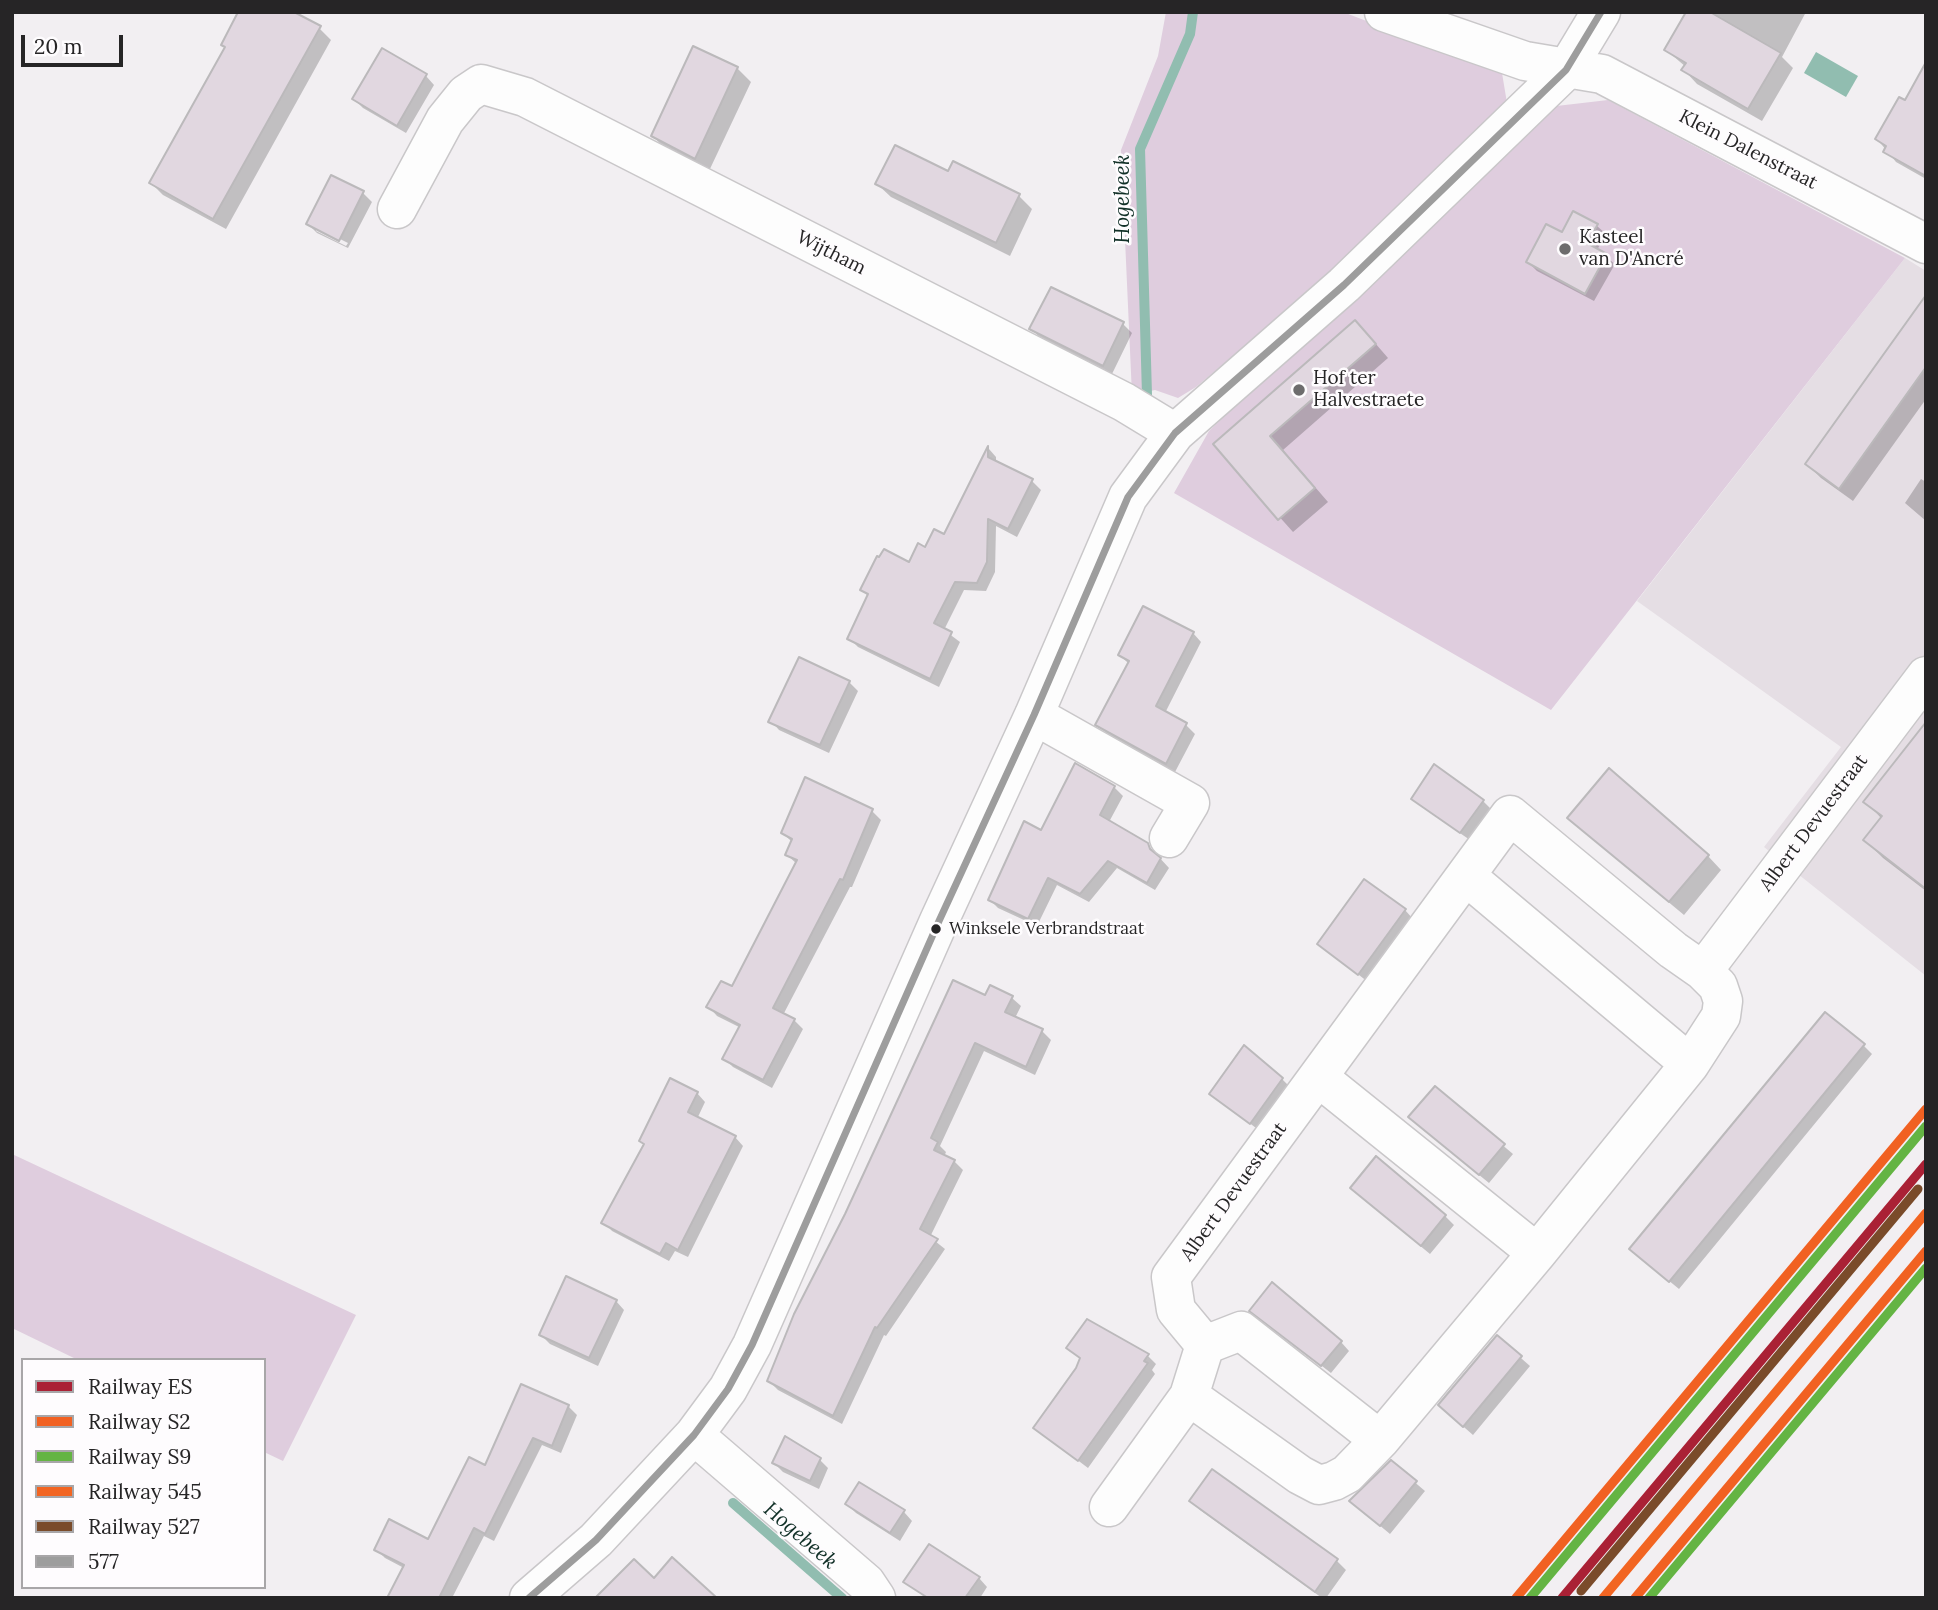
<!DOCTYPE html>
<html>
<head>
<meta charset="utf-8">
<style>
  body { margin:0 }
  #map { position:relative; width:1938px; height:1610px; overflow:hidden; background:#f2eff2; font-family:Lora,serif }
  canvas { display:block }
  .frame { position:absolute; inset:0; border:14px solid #262526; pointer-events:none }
  .legend { position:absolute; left:21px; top:1358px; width:245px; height:231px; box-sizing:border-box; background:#fefcfe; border:2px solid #a8a6a8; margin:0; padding:9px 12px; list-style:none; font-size:21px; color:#262526 }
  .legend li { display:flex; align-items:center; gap:14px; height:35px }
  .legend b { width:35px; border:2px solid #a8a6a8 }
  .scale { position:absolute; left:21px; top:35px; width:102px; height:32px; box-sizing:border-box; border:4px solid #262526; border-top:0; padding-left:9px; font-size:21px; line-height:24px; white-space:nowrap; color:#262526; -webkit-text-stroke:5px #fefcfe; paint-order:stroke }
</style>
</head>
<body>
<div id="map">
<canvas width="1938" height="1610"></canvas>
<div class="frame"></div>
<ul class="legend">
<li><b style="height:9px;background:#aa2135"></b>Railway ES</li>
<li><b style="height:9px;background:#f16122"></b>Railway S2</li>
<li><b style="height:9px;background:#64b443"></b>Railway S9</li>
<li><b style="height:9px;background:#f26522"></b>Railway 545</li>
<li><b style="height:9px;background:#7a4b2a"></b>Railway 527</li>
<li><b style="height:9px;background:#9d9d9d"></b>577</li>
</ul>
<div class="scale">20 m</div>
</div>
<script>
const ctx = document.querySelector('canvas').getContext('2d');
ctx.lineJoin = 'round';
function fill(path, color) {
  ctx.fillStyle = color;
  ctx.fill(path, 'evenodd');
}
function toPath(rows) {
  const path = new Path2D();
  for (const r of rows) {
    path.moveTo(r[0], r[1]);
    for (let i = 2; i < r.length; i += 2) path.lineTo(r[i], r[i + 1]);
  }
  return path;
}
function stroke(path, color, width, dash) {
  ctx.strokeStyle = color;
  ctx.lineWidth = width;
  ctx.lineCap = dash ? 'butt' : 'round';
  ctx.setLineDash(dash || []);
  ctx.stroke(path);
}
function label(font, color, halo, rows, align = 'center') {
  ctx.font = font + ' Lora,serif';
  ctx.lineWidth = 5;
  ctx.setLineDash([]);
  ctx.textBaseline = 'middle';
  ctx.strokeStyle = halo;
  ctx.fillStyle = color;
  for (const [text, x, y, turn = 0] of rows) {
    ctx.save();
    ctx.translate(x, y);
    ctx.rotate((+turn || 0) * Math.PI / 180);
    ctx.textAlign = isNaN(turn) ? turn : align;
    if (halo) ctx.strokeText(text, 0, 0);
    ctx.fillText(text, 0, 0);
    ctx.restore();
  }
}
fill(toPath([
  [1905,258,1926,271,1926,976,1764,847,1841,747,1637,601]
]), '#e5dee4');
fill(toPath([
  [1166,12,1343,12,1502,73,1507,103,1344,263,1196,387,1178,398,1155,390,1132,395,1121,150,1158,56],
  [1608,100,1905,258,1551,710,1174,493,1209,431,1548,107],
  [12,1154,356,1315,283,1461,264,1452,264,1360,78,1360,12,1328]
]), '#dfcdde');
fill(toPath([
  [1816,52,1858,76,1846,97,1804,73]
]), '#91bdb0');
fill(toPath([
  [1687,12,1806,12,1782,57,1793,68,1762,121,1697,84,1684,70,1686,67,1666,50],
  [319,28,331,40,226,229,163,195,151,183],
  [737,68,751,82,709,171,666,150,653,136],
  [426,76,434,85,406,133,363,108,354,99],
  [1926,93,1926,179,1896,162,1877,139,1906,102],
  [949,174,1019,196,1032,209,1010,256,891,197,877,184],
  [363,193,372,202,348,248,317,233,308,224],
  [316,227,348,243,346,246,316,231],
  [1597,226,1606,234,1597,250,1615,264,1594,301,1537,271,1528,262,1562,234],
  [1051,289,1123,324,1132,333,1112,374,1040,338,1032,329],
  [1926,298,1926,399,1853,501,1821,478,1807,464],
  [1369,336,1388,358,1283,450,1328,502,1293,532,1215,445],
  [989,449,996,457,996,463,1032,481,1041,490,1017,537,996,526,995,572,986,591,964,590,944,630,960,642,939,687,858,647,849,638,869,597,862,590,909,564,945,537],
  [1921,479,1926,482,1926,521,1905,503],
  [1193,633,1201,642,1165,713,1186,725,1195,734,1175,772,1106,733,1098,724,1129,664,1120,655],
  [849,682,858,691,829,753,779,730,771,721],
  [1926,725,1926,891,1883,858,1865,840,1882,819,1866,802],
  [1076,766,1114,787,1123,796,1109,822,1147,844,1169,868,1155,890,1117,868,1089,902,1057,885,1037,926,998,908,990,900,1041,832],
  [1413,798,1483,801,1492,810,1470,840,1422,807],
  [872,811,881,820,852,887,850,887,783,1015,794,1020,803,1029,772,1088,733,1067,724,1058,741,1028,717,1016,709,1007,732,989,797,864,787,855,792,842,783,833],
  [1583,831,1708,856,1721,870,1684,915],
  [1405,910,1413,919,1368,982,1319,944],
  [986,997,1012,998,1021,1006,1015,1018,1042,1031,1051,1040,1035,1075,984,1051,940,1146,946,1152,944,1157,954,1161,963,1170,930,1237,945,1249,886,1336,884,1335,842,1424,778,1390,769,1381],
  [1864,1046,1872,1054,1679,1289,1640,1257],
  [1282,1079,1291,1088,1260,1131,1211,1094],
  [1435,1088,1513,1154,1489,1183,1419,1126],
  [697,1093,705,1102,697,1119,735,1137,743,1146,688,1257,675,1251,669,1261,612,1231,604,1222],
  [1361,1197,1445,1216,1454,1225,1430,1254],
  [616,1301,624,1310,598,1366,550,1344,541,1335],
  [1251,1311,1341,1342,1349,1351,1331,1373],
  [1497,1337,1530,1366,1473,1435,1449,1414],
  [1068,1348,1147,1355,1156,1364,1152,1370,1155,1374,1088,1468,1035,1428,1082,1360],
  [522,1387,568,1406,577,1415,561,1453,542,1445,494,1541,484,1536,452,1598,396,1598,404,1568,385,1558,376,1549,429,1541,486,1468],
  [819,1459,828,1468,819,1489,783,1472,774,1463],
  [1391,1462,1425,1491,1390,1534,1360,1509],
  [1212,1471,1337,1561,1346,1570,1326,1598,1322,1598,1200,1510,1191,1501],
  [847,1504,904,1512,912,1521,900,1541,856,1513],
  [979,1578,987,1587,980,1598,926,1598,906,1582]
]), '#0003');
stroke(toPath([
  [1147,395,1140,149,1190,34,1193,12],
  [733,1503,842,1598]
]), '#91bdb0', 10);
const building = toPath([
  [238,12,294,12,321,26,213,219,149,183,225,47,221,45,238,12],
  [1686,12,1710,12,1781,53,1748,109,1681,70,1686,63,1664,50,1686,12],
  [693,46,738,67,695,159,651,136,693,46],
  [382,48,427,74,397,126,352,99,382,48],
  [1926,62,1926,176,1883,152,1886,146,1875,139,1899,97,1905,100,1926,62],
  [895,145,948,171,953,161,1020,194,996,243,875,184,895,145],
  [331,175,364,191,339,241,306,224,331,175],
  [1573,211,1598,224,1587,243,1607,254,1585,294,1526,262,1546,224,1562,232,1573,211],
  [1051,287,1124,322,1103,366,1029,329,1051,287],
  [1926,295,1926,367,1839,489,1805,464,1926,295],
  [1355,320,1376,344,1270,436,1315,488,1278,520,1213,444,1355,320],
  [988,446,988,457,1033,479,1008,529,988,519,987,562,977,583,955,582,934,623,952,632,930,679,847,639,868,594,860,590,877,556,879,557,884,549,909,562,918,543,925,547,934,529,944,534,988,446],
  [1143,606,1194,632,1156,706,1187,723,1166,764,1095,725,1129,661,1118,655,1143,606],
  [799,657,850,681,820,745,768,722,799,657],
  [1926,722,1926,889,1863,840,1882,816,1863,802,1926,722],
  [1075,763,1115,786,1100,815,1148,843,1150,849,1161,858,1147,883,1108,861,1080,894,1048,878,1028,919,988,900,1024,821,1041,830,1075,763],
  [1434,764,1484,800,1460,833,1411,799,1434,764],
  [1609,768,1709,855,1669,902,1567,818,1609,768],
  [805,777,873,809,843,880,840,879,773,1008,795,1019,763,1080,722,1059,740,1025,706,1007,721,981,732,986,797,860,785,855,792,839,781,833,805,777],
  [1364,879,1406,909,1358,975,1317,944,1364,879],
  [953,980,985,995,990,985,1013,996,1005,1012,1043,1029,1026,1067,975,1043,931,1138,938,1142,934,1150,955,1160,920,1229,938,1239,877,1328,875,1327,833,1416,767,1381,794,1314,845,1214,953,980],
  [1825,1012,1865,1044,1669,1282,1629,1249,1825,1012],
  [1244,1045,1283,1078,1250,1124,1209,1094,1244,1045],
  [670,1078,698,1092,688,1112,736,1136,678,1250,666,1243,660,1254,601,1223,644,1144,639,1141,670,1078],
  [1435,1086,1505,1144,1479,1175,1408,1117,1435,1086],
  [1376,1156,1446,1215,1421,1246,1350,1188,1376,1156],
  [566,1276,617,1300,589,1358,539,1335,566,1276],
  [1272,1282,1342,1341,1321,1366,1249,1311,1272,1282],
  [1087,1319,1149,1354,1144,1361,1148,1363,1078,1461,1033,1428,1076,1368,1080,1358,1066,1348,1087,1319],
  [1497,1335,1522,1356,1463,1427,1438,1405,1497,1335],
  [521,1384,569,1405,552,1446,533,1438,485,1534,474,1528,439,1598,387,1598,404,1565,374,1550,389,1519,428,1539,469,1457,485,1465,521,1384],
  [785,1436,821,1458,810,1481,772,1463,785,1436],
  [1391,1460,1417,1481,1380,1526,1349,1501,1391,1460],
  [1212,1469,1338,1559,1315,1592,1189,1501,1212,1469],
  [859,1482,905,1510,890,1533,845,1504,859,1482],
  [929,1544,980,1577,965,1598,928,1598,903,1582,929,1544],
  [672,1557,717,1598,595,1598,634,1559,654,1578,672,1557]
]);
fill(building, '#e1d7e0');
stroke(building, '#bbb9bb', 2);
const minor = toPath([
  [1384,12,1525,61,1602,74,1926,244],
  [397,209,445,120,466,94,481,84,525,97,1124,402,1175,433],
  [1034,715,1190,803,1169,838],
  [1466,876,1690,1064],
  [1703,971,1926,676],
  [1318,1077,1537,1253],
  [1205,1345,1241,1331,1380,1440],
  [694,1435,866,1583,876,1598],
  [1109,1507,1189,1396,1205,1345,1176,1310,1171,1277,1510,815,1673,950,1703,971,1718,986,1723,1001,1721,1016,1690,1064,1537,1253,1380,1440,1347,1474,1334,1481,1319,1485,1300,1475,1189,1396],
  [529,1598,596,1540,694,1435,728,1389,752,1345,939,921,1034,715,1128,497,1175,433,1344,285,1566,70,1601,12]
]);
stroke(minor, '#c9c7c9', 41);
stroke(minor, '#fdfdfd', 38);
stroke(toPath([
  [529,1598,596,1540,694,1435,728,1389,752,1345,939,921,1034,715,1128,497,1175,433,1344,285,1566,70,1601,12]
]), '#9d9d9d', 7);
stroke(toPath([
  [1562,1598,1926,1164]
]), '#aa2135', 9);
stroke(toPath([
  [1516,1598,1926,1109],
  [1635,1598,1926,1251]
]), '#f16122', 9);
stroke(toPath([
  [1530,1598,1926,1126],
  [1649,1598,1926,1268]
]), '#64b443', 9);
stroke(toPath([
  [1603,1598,1926,1213]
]), '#f26522', 9);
stroke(toPath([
  [1581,1591,1918,1189]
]), '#7a4b2a', 9);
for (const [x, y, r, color] of [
  [1565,249,7,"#6d6c6d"],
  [1299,390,7,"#6d6c6d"],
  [936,929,6,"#262526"]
]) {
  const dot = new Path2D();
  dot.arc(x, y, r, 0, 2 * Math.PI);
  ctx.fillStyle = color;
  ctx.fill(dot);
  stroke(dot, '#fefcfe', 2.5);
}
label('17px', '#262526', '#fefcfe', [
  ["Winksele Verbrandstraat",949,929]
], 'left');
label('19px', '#262526', '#fefcfe', [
  ["Klein Dalenstraat",1748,150,27],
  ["Wijtham",831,253,27],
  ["Albert Devuestraat",1814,823,-53],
  ["Albert Devuestraat",1234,1192,-54]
]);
label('19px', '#262526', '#fefcfe', [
  ["Kasteel",1579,238],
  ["van D'Ancré",1579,260],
  ["Hof ter",1313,379],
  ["Halvestraete",1313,401]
], 'left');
label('italic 21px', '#113027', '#fefcfe', [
  ["Hogebeek",1123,199,-90],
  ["Hogebeek",800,1536,41]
]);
</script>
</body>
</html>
